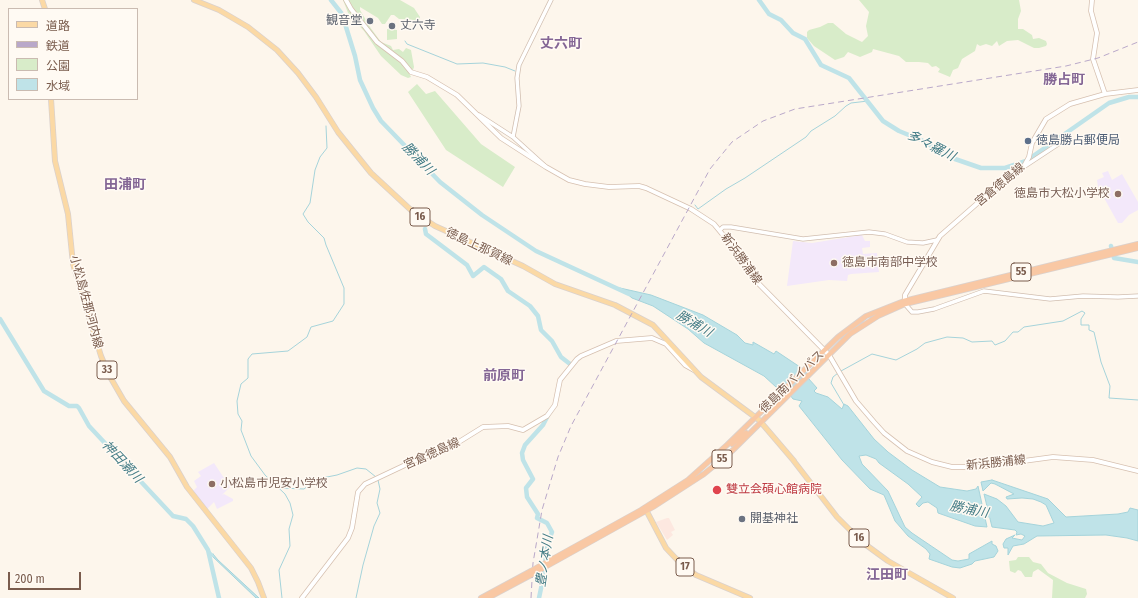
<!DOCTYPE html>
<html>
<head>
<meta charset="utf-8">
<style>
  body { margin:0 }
  #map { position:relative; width:1138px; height:598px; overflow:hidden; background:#fdf6ec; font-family:"Fira Sans Condensed","Noto Sans JP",sans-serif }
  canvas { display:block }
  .legend { position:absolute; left:8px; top:8px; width:130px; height:92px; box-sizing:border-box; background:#fffaf3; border:1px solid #cabbb1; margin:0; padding:5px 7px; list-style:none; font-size:12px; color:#7a5c4d }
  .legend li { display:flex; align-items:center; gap:8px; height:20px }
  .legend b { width:20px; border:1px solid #cabbb1 }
  .scale { position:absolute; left:8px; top:572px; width:73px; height:18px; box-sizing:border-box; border:2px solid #7a5c4d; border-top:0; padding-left:5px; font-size:12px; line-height:14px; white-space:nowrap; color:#7a5c4d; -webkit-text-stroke:3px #fffaf3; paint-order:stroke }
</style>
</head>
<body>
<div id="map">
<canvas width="1138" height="598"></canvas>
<ul class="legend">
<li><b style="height:5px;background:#fbd9a5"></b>道路</li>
<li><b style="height:5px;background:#b9a8c9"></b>鉄道</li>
<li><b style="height:11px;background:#d8ecc9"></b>公園</li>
<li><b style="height:11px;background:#bfe3e8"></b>水域</li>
</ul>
<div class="scale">200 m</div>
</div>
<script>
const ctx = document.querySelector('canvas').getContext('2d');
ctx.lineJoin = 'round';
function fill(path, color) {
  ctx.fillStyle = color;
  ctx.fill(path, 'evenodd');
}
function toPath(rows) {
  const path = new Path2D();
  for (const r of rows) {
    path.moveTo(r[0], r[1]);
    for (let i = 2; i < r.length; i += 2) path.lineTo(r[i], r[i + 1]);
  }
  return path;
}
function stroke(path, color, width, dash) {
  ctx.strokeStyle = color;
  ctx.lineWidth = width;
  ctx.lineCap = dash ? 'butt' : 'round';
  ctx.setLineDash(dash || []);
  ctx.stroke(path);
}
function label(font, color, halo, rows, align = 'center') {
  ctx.font = font + ' "Fira Sans Condensed","Noto Sans JP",sans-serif';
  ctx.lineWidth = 3;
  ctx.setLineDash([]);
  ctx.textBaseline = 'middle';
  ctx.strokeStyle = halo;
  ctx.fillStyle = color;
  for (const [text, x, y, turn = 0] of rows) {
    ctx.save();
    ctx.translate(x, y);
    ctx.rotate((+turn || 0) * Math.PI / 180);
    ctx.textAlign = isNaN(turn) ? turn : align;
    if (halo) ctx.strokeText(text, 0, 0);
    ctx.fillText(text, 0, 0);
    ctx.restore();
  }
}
fill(toPath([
  [667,518,669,518,675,530,671,532,673,535,667,540,656,522]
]), '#fde8e0');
fill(toPath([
  [1108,171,1112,180,1122,174,1138,202,1138,210,1129,215,1122,223,1118,223,1098,187,1097,180,1104,177,1102,173],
  [862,235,865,241,870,241,870,247,862,248,863,254,877,253,879,272,851,274,848,275,847,281,829,280,787,286,793,241,812,243],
  [214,463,230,487,222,495,224,494,233,499,233,501,217,509,214,502,207,509,193,491,197,487,194,481,201,476,198,472]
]), '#f3e8fa');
fill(toPath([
  [343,0,400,0,414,8,420,17,419,22,415,20,399,19,394,15,391,15,385,24,382,24,378,18,360,7,360,10,370,27,381,42,391,46,393,50,399,49,403,52,406,48,411,50,414,67,413,70,410,67,407,69,411,77,408,78,401,75,381,56,364,31,353,19,350,18],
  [859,0,1019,0,1021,11,1018,19,1018,29,1023,29,1032,35,1033,39,1039,38,1046,41,1047,44,1046,46,1039,48,1034,48,1018,40,1007,41,999,46,997,41,992,46,986,44,980,46,977,44,975,51,962,59,958,68,953,70,950,77,938,72,940,69,936,66,932,67,928,63,919,62,906,62,899,56,873,49,872,52,860,57,848,52,844,57,835,60,814,46,807,38,807,32,809,30,820,27,828,23,833,23,846,34,862,42,868,36,866,26,869,12],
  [387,29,397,30,397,39,387,40],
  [417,84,426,94,435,91,481,144,515,167,503,187,446,150,408,92],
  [1018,557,1029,557,1033,562,1041,564,1048,573,1067,583,1086,589,1087,594,1085,598,1052,598,1053,580,1038,569,1033,572,1032,577,1025,577,1021,571,1018,570,1015,573,1010,571,1009,561,1016,560]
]), '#d8ecc9');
const water = toPath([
  [620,288,651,295,703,315,737,335,745,343,753,345,753,342,774,354,776,351,806,371,808,378,817,388,814,391,816,393,828,397,842,409,844,404,848,406,874,439,888,452,912,470,940,487,967,491,976,489,978,486,987,527,975,526,938,513,937,508,928,502,923,503,919,507,916,504,922,497,908,484,879,463,876,459,866,455,859,456,862,464,888,491,905,527,912,533,952,560,958,561,969,559,969,554,992,541,992,544,996,546,998,551,994,557,975,561,972,564,960,568,952,567,929,559,930,554,926,549,908,536,895,521,884,495,870,489,842,460,799,406,802,401,793,399,787,391,776,387,764,376,704,343,688,329,653,306,632,298,620,288],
  [992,480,1048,499,1066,517,1118,514,1128,512,1130,508,1138,510,1138,541,1127,538,1106,535,1037,536,1024,544,1013,546,1008,555,1008,548,1004,548,1003,544,1006,539,1015,535,1012,538,1022,540,1025,536,1021,534,1016,535,1017,532,1015,530,992,527,984,494,997,499,1006,506,1018,522,1043,526,1054,523,1046,505,1041,502,1033,499,1022,498,1007,499,1006,497,1014,494,995,484,991,483,983,491,981,482,992,480],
  [213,554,218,560,259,598,256,598,211,555,213,554]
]);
fill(water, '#bfe3e8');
stroke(water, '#a5d3da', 1);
stroke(toPath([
  [405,41,407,44,457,64,483,63,505,67,515,71],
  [695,205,698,209,726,189,745,178,806,137,811,131,835,116,846,106,851,103,868,101],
  [841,371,872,354,896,360,917,349,925,343,947,337,963,338,972,342,992,341,995,345,1005,341,1013,332,1018,332,1024,327,1063,321,1082,311,1085,313,1081,319,1081,325,1089,325,1089,330,1094,332,1101,362,1110,386,1109,398,1138,400],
  [838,373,833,377,831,383,844,405],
  [279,488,304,489,317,479,337,475,357,468,366,469,376,477],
  [282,598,279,570,290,546,289,529,293,515,290,503,285,494,265,475,251,456,241,430,242,421,238,414,237,401,241,384,248,378,248,359,252,354,288,351,307,337,311,327,333,321,344,304,344,288,326,245,324,238,308,222,303,214,310,203,315,170,320,157,327,148,326,126],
  [356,598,363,565,374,526,380,513,377,503,380,489,378,480]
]), '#a5d3da', 1);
stroke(toPath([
  [208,550,213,556]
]), '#bfe3e8', 2.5);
stroke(toPath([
  [331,0,342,14,355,56,360,80,373,108,381,121,440,182,482,215,536,251,629,294],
  [759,0,769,14,781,20,793,33,805,39,821,65,849,78,883,121,899,131,921,140,955,159,981,168,1005,168,1026,161,1109,103,1129,97,1138,97],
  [425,229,426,234,467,265,473,276,484,267,501,279,508,291,530,306,538,316,541,330,552,341,561,357,570,364],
  [1111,246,1114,258,1138,262],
  [0,319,44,391,69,406,77,406,79,408,89,426,173,516,186,519,193,526,208,550,219,598],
  [978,514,995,516],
  [539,598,544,574,547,546,552,532,547,523,537,518,538,514,527,497,526,488,533,479,523,460,522,453,525,445,543,425,549,413]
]), '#bfe3e8', 4.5);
const tertiary = toPath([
  [479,115,513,137,545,166],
  [513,137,519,106,517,78,519,65,551,0],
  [1025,166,1069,137],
  [720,230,723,227,731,227,803,239,869,232,885,234,907,242,923,243,937,240],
  [905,304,912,312,918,312,934,309,984,291,1050,299,1083,296,1118,297,1138,296]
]);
const secondary = toPath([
  [346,0,351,9,377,42,402,61,411,72,427,77,457,95,501,138,546,167,569,180,585,184,609,187,639,186,646,188,691,209,714,224,742,258,755,280,829,355,856,401,874,422,884,433,907,451,932,462,952,467,979,467,1053,457,1093,460,1138,471],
  [1092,0,1091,11,1097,33,1093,59,1105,94],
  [905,304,905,295,940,236,980,201,1023,168,1029,157,1032,143,1046,119,1070,104,1105,94,1138,90],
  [302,598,348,538,352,528,358,492,365,484,420,458,446,450,483,427,508,426,523,430,547,416,555,405,560,380,577,359,581,356,616,341,652,338,666,344,685,365,694,370]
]);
const primary = toPath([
  [42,0,45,9],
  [194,0,219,10,248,27,277,50,298,73,316,97,338,132,371,173,412,211,435,226,523,266,555,284,615,305,653,325,701,377,759,420,794,461],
  [51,99,55,161,68,214,73,264,101,356,109,375,124,401,170,457,187,487,251,568,258,582,264,598],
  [793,460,837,517,862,542,888,561,953,598],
  [645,508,666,548,682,565,696,575,750,598]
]);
const trunk = toPath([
  [732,444,746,433],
  [538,567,641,510,688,480,727,445,838,337,866,316,904,301,1138,244],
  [538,571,653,507,704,474,732,451,850,334,878,316,905,304,1138,248],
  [481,598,531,571],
  [488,598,531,575]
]);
stroke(tertiary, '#d1beb0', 5);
stroke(secondary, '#d6c0b0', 5.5);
stroke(primary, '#dad1cd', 6);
stroke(trunk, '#dad1cd', 6);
stroke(tertiary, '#fff', 3.5);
stroke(secondary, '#fff', 4);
stroke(primary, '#fbd9a5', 4.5);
stroke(trunk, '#f9c8a4', 4.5);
stroke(toPath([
  [531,598,533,563,542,510,558,457,571,426,710,169,732,142,763,121,795,109,1066,66,1098,58,1138,42]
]), '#b9a8c9', 1, [6, 4]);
const trunkBridge = toPath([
  [531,571,538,567],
  [531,575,538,571]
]);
stroke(trunkBridge, '#dad1cd', 6, []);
stroke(trunkBridge, '#f9c8a4', 4.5);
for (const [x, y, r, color] of [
  [370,21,4,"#6b7280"],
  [392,26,4,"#6b7280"],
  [1028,141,4,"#5c6f8a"],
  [1118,194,4,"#8d6e63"],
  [834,263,4,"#8d6e63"],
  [212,484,4,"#8d6e63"],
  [717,490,5,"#e0444e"],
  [742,519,4,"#6b7280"]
]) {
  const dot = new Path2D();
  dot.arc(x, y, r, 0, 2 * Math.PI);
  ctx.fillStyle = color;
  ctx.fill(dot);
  stroke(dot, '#fffaf3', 1.5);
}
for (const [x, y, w] of [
  [420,217,20],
  [1021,272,20],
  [107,370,20],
  [722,459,20],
  [859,538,20],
  [685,567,18]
]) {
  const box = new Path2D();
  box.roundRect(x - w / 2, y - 9, w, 18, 3);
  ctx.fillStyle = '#fffaf3';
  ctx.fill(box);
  stroke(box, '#7a5c4d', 1);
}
label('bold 11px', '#7a5c4d', null, [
  ["16",420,217],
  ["55",1021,272],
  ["33",107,370],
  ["55",722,459],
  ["16",859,538],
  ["17",685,567]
]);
label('12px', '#5b616d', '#fffaf3', [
  ["観音堂",362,21,"right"],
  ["丈六寺",400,26],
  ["開基神社",750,519]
], 'left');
label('12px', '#4e5e75', '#fffaf3', [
  ["徳島勝占郵便局",1036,141]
], 'left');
label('12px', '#7a5c4d', '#fffaf3', [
  ["宮倉徳島線",1000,185,-40],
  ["徳島上那賀線",479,247,25],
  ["新浜勝浦線",741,259,54],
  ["小松島佐那河内線",86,302,75],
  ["徳島南バイパス",792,382,-44],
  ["宮倉徳島線",432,454,-24],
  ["新浜勝浦線",996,463,-6]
]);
label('12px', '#785e54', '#fffaf3', [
  ["徳島市大松小学校",1110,194,"right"],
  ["徳島市南部中学校",842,263],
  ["小松島市児安小学校",220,484]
], 'left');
label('12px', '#be3a42', '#fffaf3', [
  ["雙立会碩心館病院",726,490]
], 'left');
label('italic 13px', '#437c86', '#fffaf3', [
  ["多々羅川",931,146,27],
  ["勝浦川",418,159,46],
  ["勝浦川",694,324,30],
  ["神田瀬川",122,462,47],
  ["勝浦川",969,510,11],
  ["豊ノ本川",545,561,-81]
]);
label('bold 14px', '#846695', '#fffaf3', [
  ["丈六町",561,44],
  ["勝占町",1064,80],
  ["田浦町",125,185],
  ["前原町",504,376],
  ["江田町",887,575]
]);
</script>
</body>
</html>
